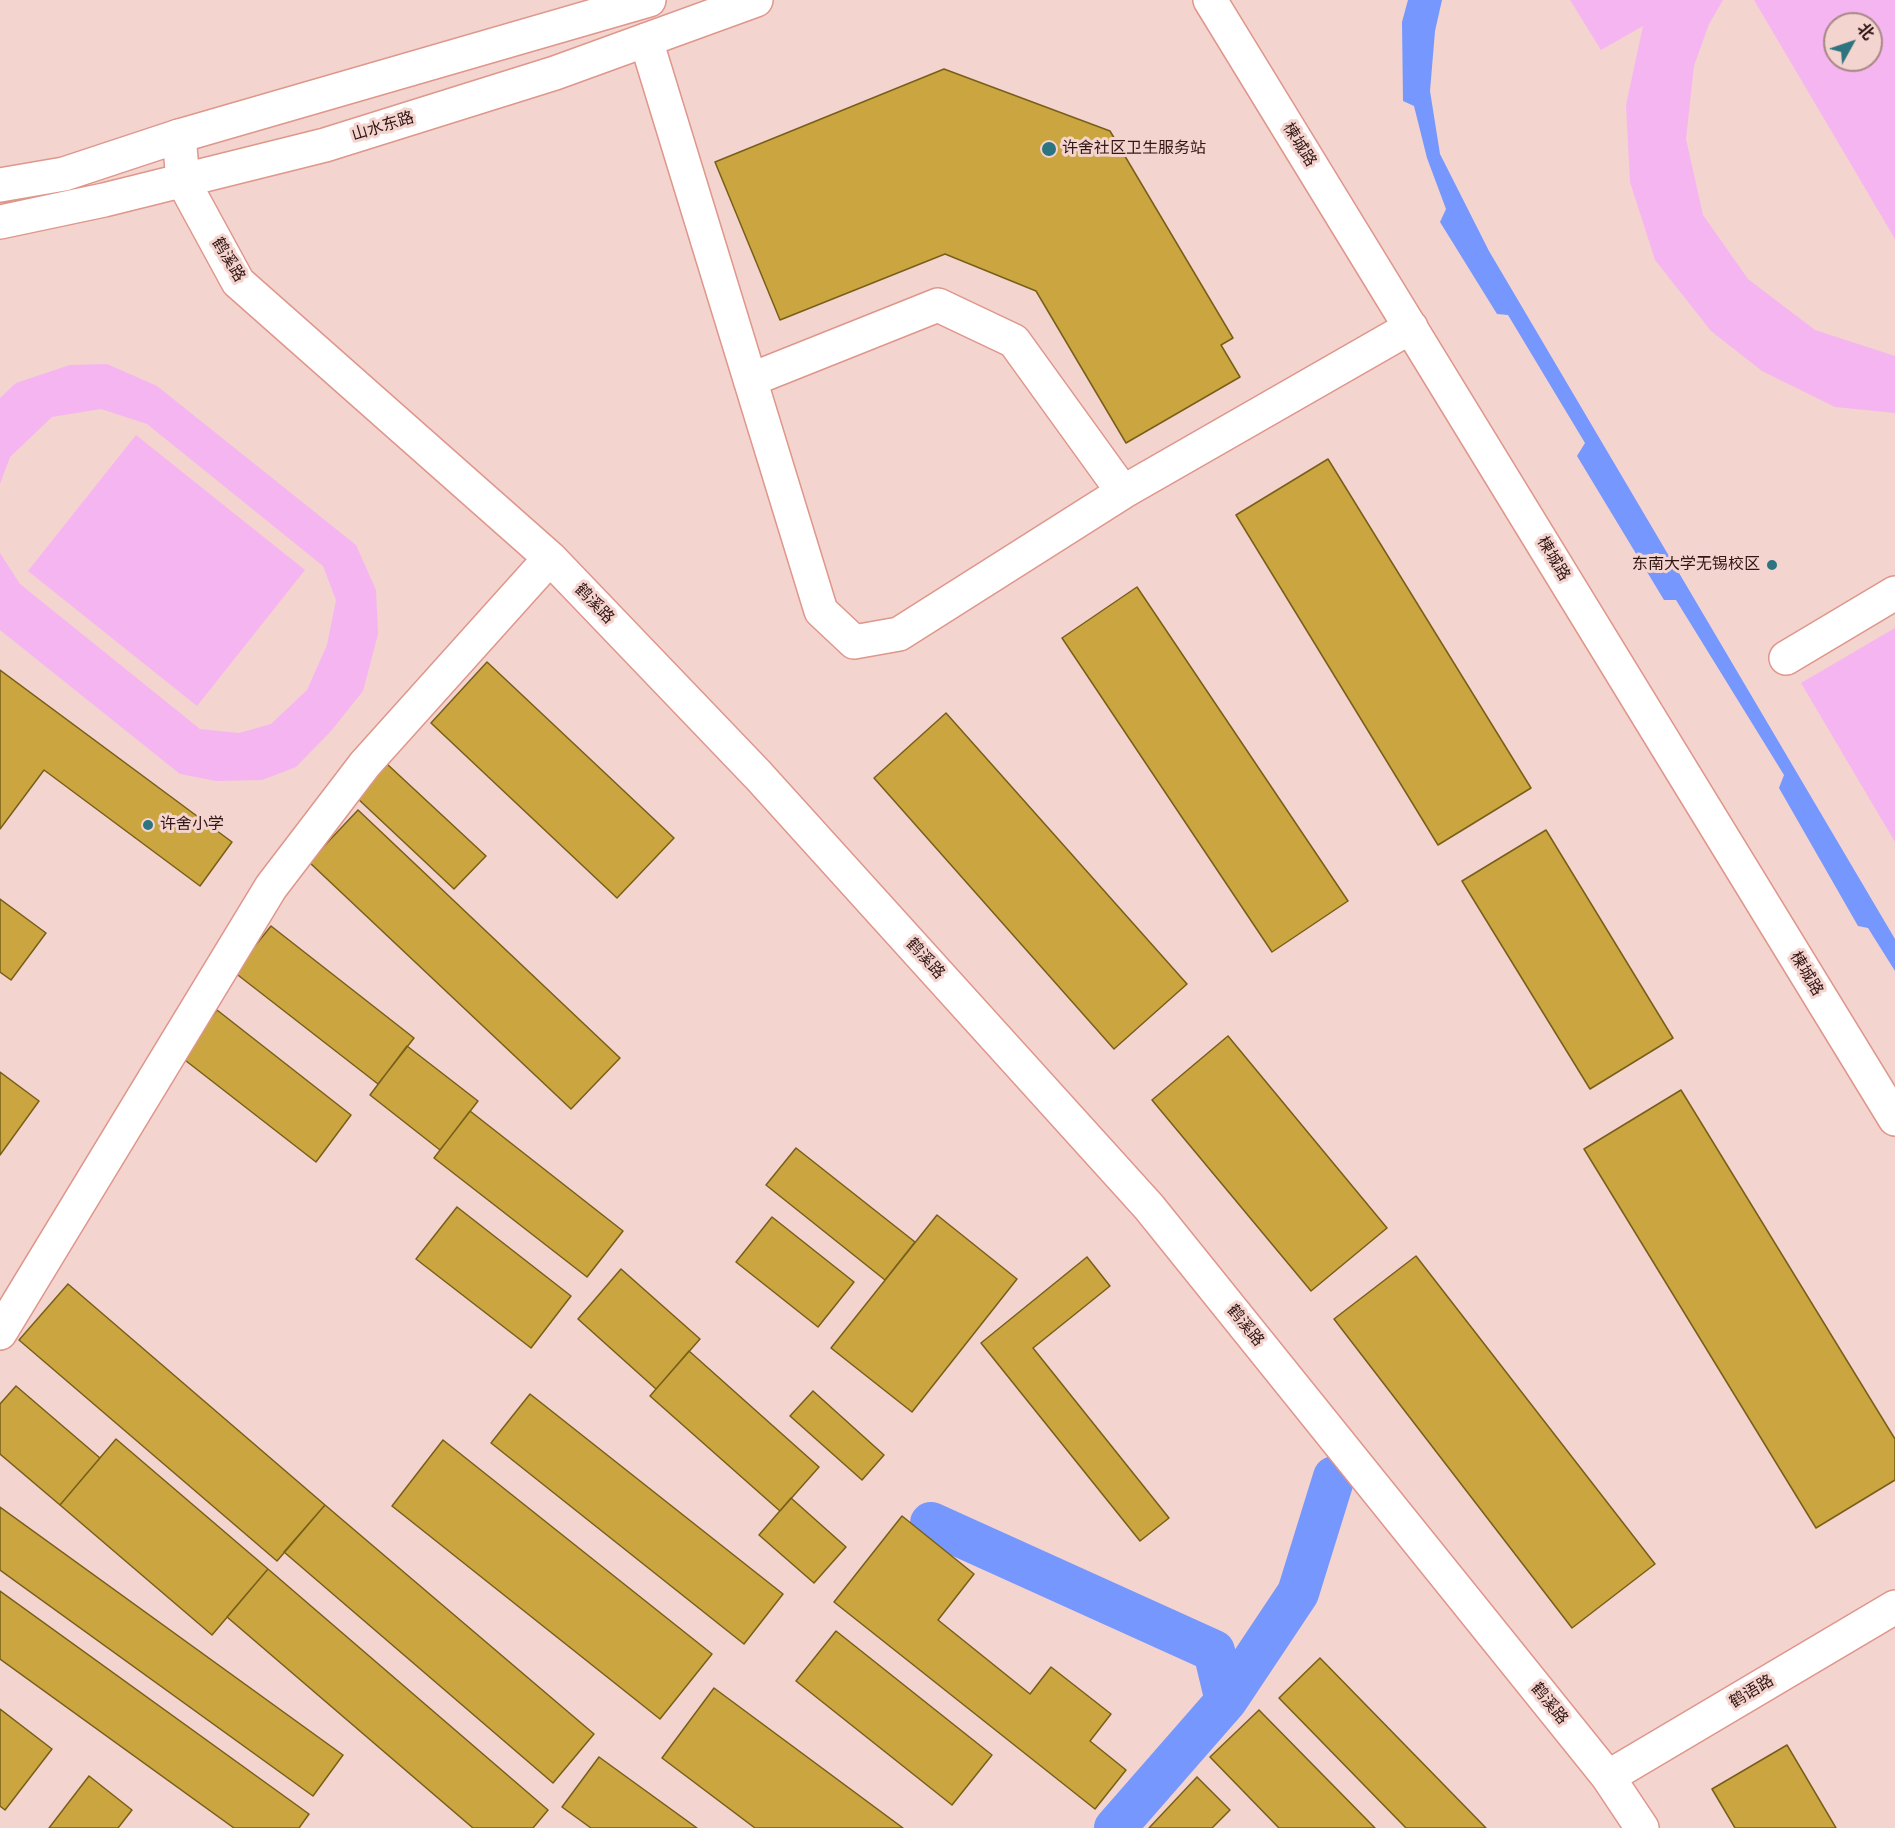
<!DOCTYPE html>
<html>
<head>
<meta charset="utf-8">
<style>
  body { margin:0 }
  #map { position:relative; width:1895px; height:1828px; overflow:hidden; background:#f4d4cf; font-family:"DM Sans","Noto Sans SC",sans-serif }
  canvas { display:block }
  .north { position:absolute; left:1823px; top:12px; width:60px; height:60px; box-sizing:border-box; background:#f4d4cf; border:2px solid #a68884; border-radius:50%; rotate:50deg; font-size:16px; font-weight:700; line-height:24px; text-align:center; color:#321613 }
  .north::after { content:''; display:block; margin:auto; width:21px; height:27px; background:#2c747f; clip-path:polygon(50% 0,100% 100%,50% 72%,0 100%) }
</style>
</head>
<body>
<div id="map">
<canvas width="1895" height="1828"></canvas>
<div class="north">北</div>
</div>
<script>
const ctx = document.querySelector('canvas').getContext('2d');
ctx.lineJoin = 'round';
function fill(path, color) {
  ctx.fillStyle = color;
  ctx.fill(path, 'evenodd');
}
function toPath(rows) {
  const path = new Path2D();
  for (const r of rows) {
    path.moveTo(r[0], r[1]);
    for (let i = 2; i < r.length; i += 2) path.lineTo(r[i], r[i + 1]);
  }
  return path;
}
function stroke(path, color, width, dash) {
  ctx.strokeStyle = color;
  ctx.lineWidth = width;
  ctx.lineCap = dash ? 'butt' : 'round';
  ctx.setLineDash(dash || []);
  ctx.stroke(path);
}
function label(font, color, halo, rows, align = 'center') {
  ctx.font = font + ' "DM Sans","Noto Sans SC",sans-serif';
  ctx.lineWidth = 6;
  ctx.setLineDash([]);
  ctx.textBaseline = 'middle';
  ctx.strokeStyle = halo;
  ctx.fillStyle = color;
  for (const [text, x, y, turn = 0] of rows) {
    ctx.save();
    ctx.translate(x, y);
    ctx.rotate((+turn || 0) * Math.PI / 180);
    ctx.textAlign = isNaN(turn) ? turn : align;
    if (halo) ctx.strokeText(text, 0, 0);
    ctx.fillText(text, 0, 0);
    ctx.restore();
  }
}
fill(toPath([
  [1570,0,1723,0,1709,24,1694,66,1686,139,1703,215,1748,279,1815,330,1895,356,1895,413,1835,407,1762,371,1711,331,1655,260,1630,182,1626,105,1643,26,1601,50],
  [1754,0,1895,0,1895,239],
  [1835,24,1871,24,1871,60,1835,60],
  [107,364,157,386,356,545,376,590,378,634,363,691,331,731,296,767,262,780,216,781,180,774,0,630,0,553,20,584,200,729,239,733,271,724,307,690,327,645,336,600,323,566,147,424,101,409,52,417,10,457,0,484,0,398,16,383,70,365],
  [136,435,305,570,197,706,28,571],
  [1895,628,1895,842,1801,683]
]), '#f5b5f1');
fill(toPath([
  [1408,0,1442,0,1435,31,1430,91,1440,154,1489,251,1895,939,1895,971,1868,928,1858,926,1779,788,1784,775,1676,600,1664,600,1577,456,1585,443,1508,315,1497,314,1440,222,1446,209,1427,158,1414,106,1403,101,1402,22]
]), '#7697fe');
stroke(toPath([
  [931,1523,1214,1651,1226,1701,1115,1828],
  [1226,1701,1298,1593,1334,1477]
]), '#7697fe', 42);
const building = toPath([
  [944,69,1110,131,1233,338,1221,345,1240,377,1126,443,1036,291,945,254,780,320,715,162,944,69],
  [1328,459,1531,788,1438,845,1236,515,1328,459],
  [1137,587,1348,901,1272,952,1062,638,1137,587],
  [487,662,674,838,617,898,431,723,487,662],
  [0,670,232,842,200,886,44,770,0,829,0,670],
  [946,713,1187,984,1114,1049,874,778,946,713],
  [387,764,486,856,454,889,356,797,387,764],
  [358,810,620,1058,571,1109,309,862,358,810],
  [1546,830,1673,1038,1590,1089,1462,881,1546,830],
  [0,899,46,933,11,980,0,972,0,899],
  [271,926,414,1038,378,1084,234,972,271,926],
  [217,1010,351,1115,316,1162,181,1057,217,1010],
  [1228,1036,1387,1228,1311,1291,1152,1100,1228,1036],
  [407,1046,478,1101,440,1150,370,1095,407,1046],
  [0,1072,39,1101,0,1155,0,1072],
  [1681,1090,1895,1439,1895,1480,1816,1528,1584,1149,1681,1090],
  [470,1111,623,1231,587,1277,434,1158,470,1111],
  [796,1148,915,1242,885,1280,766,1185,796,1148],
  [457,1207,571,1296,531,1348,416,1259,457,1207],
  [937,1215,1017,1279,912,1412,831,1348,937,1215],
  [772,1217,854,1282,818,1327,736,1262,772,1217],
  [1416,1256,1655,1564,1572,1628,1334,1319,1416,1256],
  [1087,1257,1110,1286,1033,1348,1169,1518,1140,1541,981,1343,1087,1257],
  [621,1269,700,1339,656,1389,578,1319,621,1269],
  [68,1284,325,1505,277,1561,19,1340,68,1284],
  [689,1351,819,1467,780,1511,650,1396,689,1351],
  [16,1386,100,1458,60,1505,0,1454,0,1404,16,1386],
  [813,1391,884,1455,862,1480,790,1416,813,1391],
  [530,1394,783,1594,744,1644,491,1443,530,1394],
  [116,1439,268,1569,212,1635,60,1505,116,1439],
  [443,1440,712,1654,660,1719,392,1506,443,1440],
  [791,1498,846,1547,814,1583,759,1535,791,1498],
  [325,1505,594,1734,553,1783,284,1552,325,1505],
  [0,1507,343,1755,313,1796,0,1570,0,1507],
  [902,1516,974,1574,938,1620,1030,1694,1051,1667,1111,1714,1090,1741,1126,1770,1095,1809,834,1602,902,1516],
  [268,1569,548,1810,533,1828,473,1828,227,1617,268,1569],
  [0,1591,309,1814,299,1828,234,1828,0,1659,0,1591],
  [836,1631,992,1755,952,1805,796,1681,836,1631],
  [1320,1658,1486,1828,1406,1828,1279,1698,1320,1658],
  [714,1688,903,1828,755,1828,662,1758,714,1688],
  [0,1709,52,1749,5,1810,0,1806,0,1709],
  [1259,1710,1375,1828,1279,1828,1210,1757,1259,1710],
  [1787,1745,1836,1828,1735,1828,1712,1789,1787,1745],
  [599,1757,697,1828,591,1828,562,1807,599,1757],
  [89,1776,132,1810,118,1828,49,1828,89,1776],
  [1197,1777,1230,1810,1212,1828,1149,1828,1197,1777]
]);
fill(building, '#caa540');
stroke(building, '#785f19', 1.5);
const minor = toPath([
  [1210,0,1895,1119],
  [646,40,821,611,854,642,899,634,1123,492,1411,327],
  [179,136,183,181,238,282,550,558,758,775,1149,1207,1608,1777,1642,1828],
  [750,380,938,305,1014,341,1123,492],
  [1786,658,1895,593],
  [0,1333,271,887,365,764,550,558],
  [1608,1777,1895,1607]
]);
const highway = toPath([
  [0,185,64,174,179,136,649,0],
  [0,222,104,200,325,145,555,73,756,0]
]);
stroke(minor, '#df968b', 36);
stroke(highway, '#df968b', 36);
stroke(minor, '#fff', 33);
stroke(highway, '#fff', 33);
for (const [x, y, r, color] of [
  [1049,149,8,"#2c747f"],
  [1772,565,6,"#2c747f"],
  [148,825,6,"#2c747f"]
]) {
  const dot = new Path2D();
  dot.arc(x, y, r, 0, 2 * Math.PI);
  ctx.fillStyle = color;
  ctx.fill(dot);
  stroke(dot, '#f4d4cf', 2);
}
label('16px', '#321613', '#f4d4cf', [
  ["山水东路",383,127,-17],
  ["楝城路",1299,145,58],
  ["鹤溪路",228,260,59],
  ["楝城路",1553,559,59],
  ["鹤溪路",594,604,46],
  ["鹤溪路",925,959,48],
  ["楝城路",1806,974,59],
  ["鹤溪路",1245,1326,51],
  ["鹤语路",1752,1692,-31],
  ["鹤溪路",1549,1704,51]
]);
label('16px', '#321613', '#f4d4cf', [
  ["许舍社区卫生服务站",1062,149],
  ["东南大学无锡校区",1760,565,"right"],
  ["许舍小学",160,825]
], 'left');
</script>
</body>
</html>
